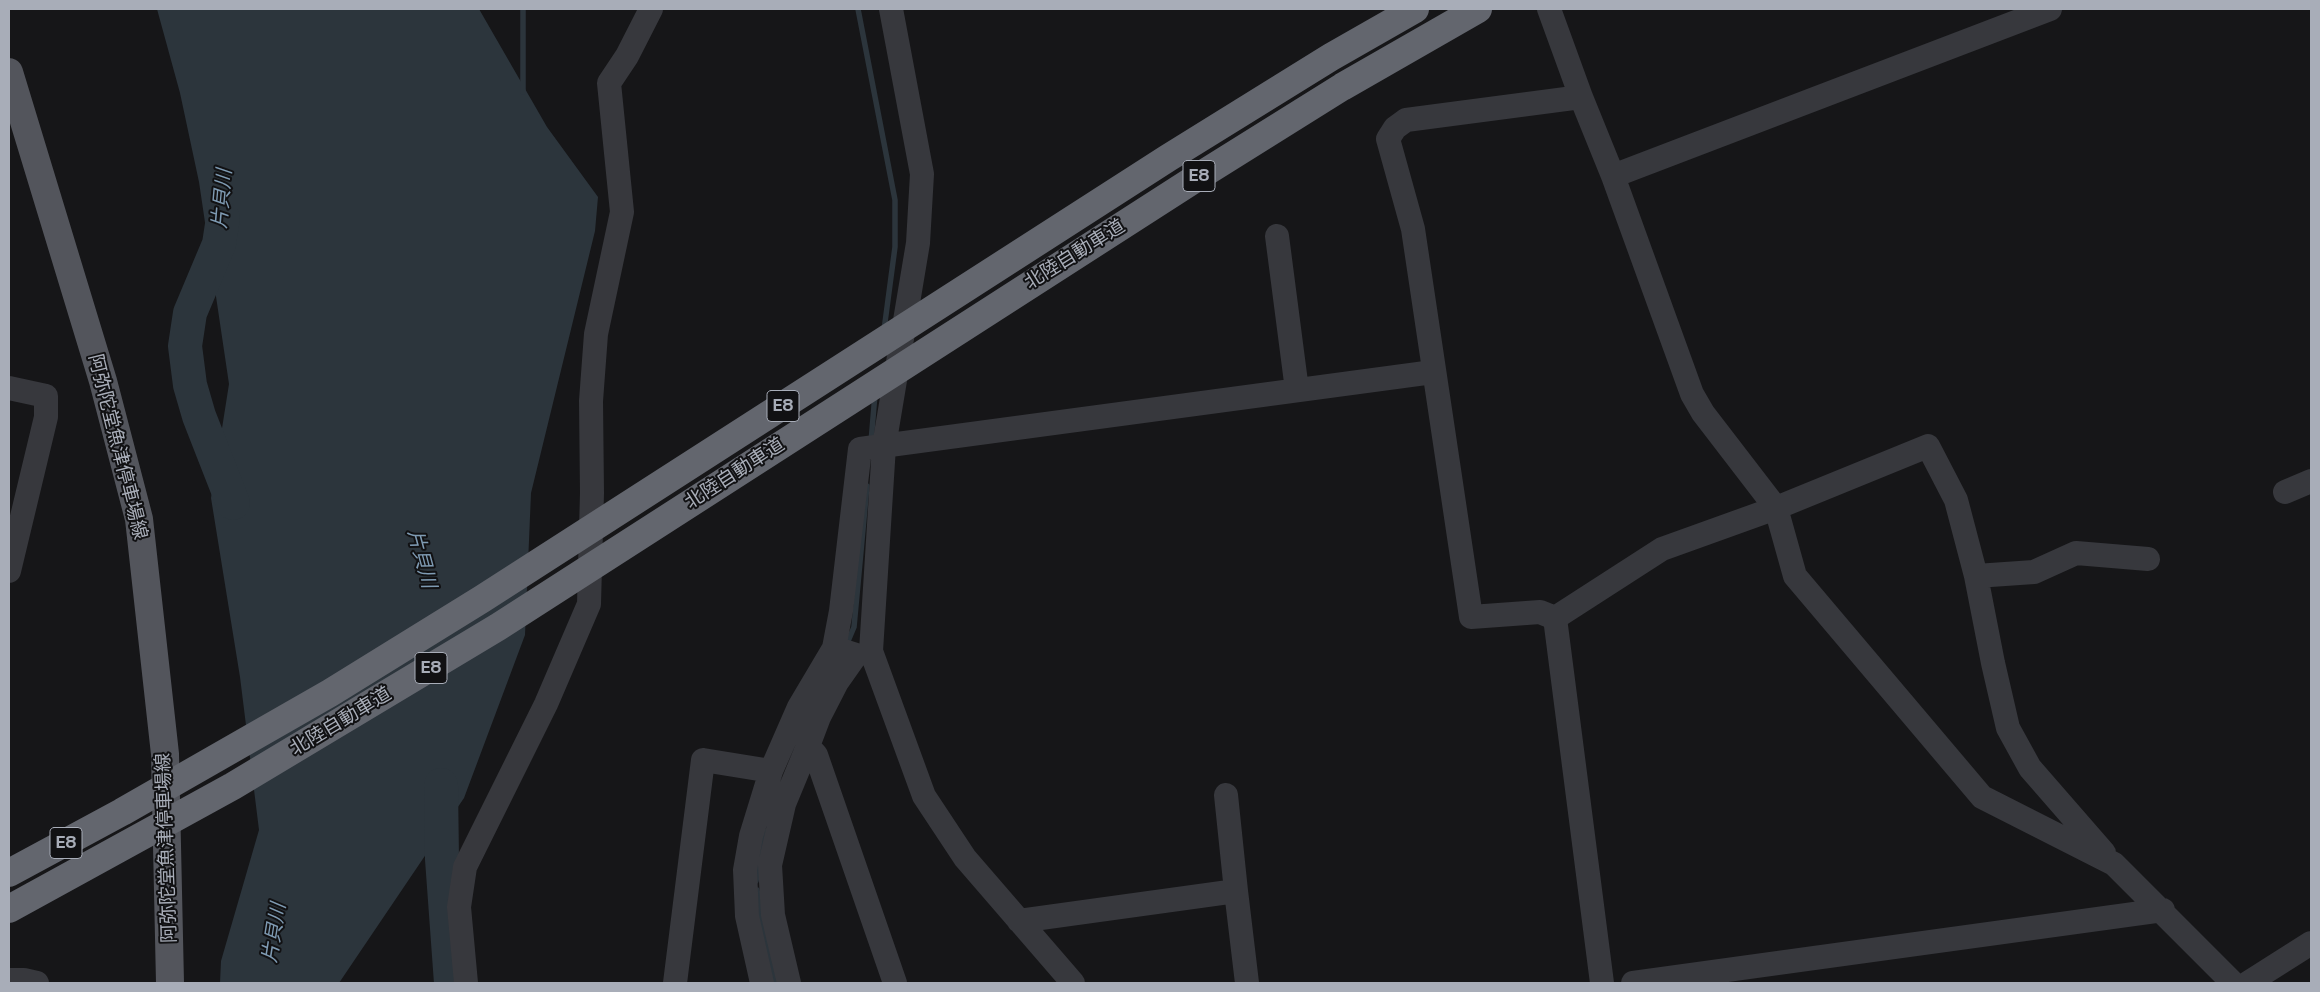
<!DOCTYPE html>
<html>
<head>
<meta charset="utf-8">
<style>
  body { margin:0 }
  #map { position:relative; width:2320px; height:992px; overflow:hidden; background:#161618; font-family:"Space Grotesk",sans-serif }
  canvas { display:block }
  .frame { position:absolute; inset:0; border:10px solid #a8adb8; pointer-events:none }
</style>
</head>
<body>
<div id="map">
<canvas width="2320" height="992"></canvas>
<div class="frame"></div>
</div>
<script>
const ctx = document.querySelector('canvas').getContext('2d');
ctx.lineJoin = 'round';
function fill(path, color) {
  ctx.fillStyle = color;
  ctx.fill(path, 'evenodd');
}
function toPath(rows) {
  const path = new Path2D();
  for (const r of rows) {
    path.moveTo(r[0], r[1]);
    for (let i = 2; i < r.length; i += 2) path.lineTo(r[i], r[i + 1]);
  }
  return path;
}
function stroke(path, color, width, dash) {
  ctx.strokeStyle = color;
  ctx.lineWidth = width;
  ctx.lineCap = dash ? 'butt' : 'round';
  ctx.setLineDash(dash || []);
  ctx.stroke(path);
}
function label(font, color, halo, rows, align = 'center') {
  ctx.font = font + ' "Space Grotesk","Noto Sans JP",sans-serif';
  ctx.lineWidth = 4;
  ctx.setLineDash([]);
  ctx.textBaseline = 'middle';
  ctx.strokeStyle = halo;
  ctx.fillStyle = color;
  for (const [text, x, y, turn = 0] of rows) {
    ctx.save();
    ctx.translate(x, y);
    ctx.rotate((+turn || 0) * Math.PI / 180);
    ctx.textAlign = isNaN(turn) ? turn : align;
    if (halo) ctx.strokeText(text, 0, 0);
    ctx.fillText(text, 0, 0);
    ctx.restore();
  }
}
fill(toPath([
  [157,9,479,9,547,127,598,197,595,231,531,493,525,635,464,798,339,983,220,983,221,961,259,830,240,677,211,498,229,384,199,182,180,93]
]), '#2c353c');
stroke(toPath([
  [858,9,895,200,895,247,884,330],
  [523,92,523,9],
  [871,442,875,394],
  [846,646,854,627,867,486],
  [756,881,766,831],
  [757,890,761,917,776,983]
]), '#2c353c', 5.5);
stroke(toPath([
  [223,218,219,244,190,313,185,346,190,385,199,416,233,503],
  [441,785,442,859,451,983]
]), '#2c353c', 34);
stroke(toPath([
  [891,9,922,174,918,243,884,446,871,651,924,796,965,858,1073,983],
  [1549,9,1581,97,1613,176,1692,394,1703,413,1776,508,1795,576,1982,797,2114,864,2233,983],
  [1613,176,2050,9],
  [1277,236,1297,390],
  [9,388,46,396,46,417,9,571],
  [2285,492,2311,481],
  [1976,576,1993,663,2008,728,2030,768,2104,853],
  [1555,618,1540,612,1471,617,1413,229,1388,139,1395,128,1406,120,1581,97],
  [1555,618,1662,549,1776,508,1928,446,1956,500,1976,576,2034,572,2076,553,2148,559],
  [1555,618,1602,983],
  [808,746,819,717,837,682,856,655,834,648],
  [1226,795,1236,891],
  [1019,921,1236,891,1247,983],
  [9,980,24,980,37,983],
  [466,983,459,907,465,867,546,704,589,604,592,493,591,401,596,334,622,212,609,83,627,56,651,9],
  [675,983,703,760,771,771],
  [762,983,747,916,745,870,751,836,771,771,799,707,834,648,841,611,860,449,1433,372],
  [789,983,773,915,770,865,784,804,808,746,816,755,895,983],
  [1633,983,2163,910],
  [2248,983,2311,943]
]), '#37383d', 24);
stroke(toPath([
  [9,72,103,381,139,519,165,754,170,983]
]), '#53555c', 28);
stroke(toPath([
  [9,873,122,812,330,693,482,599,1168,158,1331,57,1415,9],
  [9,909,233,786,498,627,1190,182,1342,87,1478,9]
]), '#63666e', 28);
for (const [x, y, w] of [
  [1199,176,32],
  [783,406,32],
  [431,668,32],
  [66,843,32]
]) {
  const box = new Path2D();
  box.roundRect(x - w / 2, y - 15.5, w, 31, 4);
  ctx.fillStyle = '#111113';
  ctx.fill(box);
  stroke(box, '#a8adb8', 1);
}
label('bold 18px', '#a8adb8', null, [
  ["E8",1199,176],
  ["E8",783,406],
  ["E8",431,668],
  ["E8",66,843]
]);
label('19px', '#a8adb8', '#111113', [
  ["北陸自動車道",1075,255,-32],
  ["阿弥陀堂魚津停車場線",117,447,76],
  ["北陸自動車道",735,474,-33],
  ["北陸自動車道",341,722,-31],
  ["阿弥陀堂魚津停車場線",167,848,-92]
]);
label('italic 20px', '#7f9bb3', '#111113', [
  ["片貝川",223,199,-85],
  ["片貝川",421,559,75],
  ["片貝川",275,933,-81]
]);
</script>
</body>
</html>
